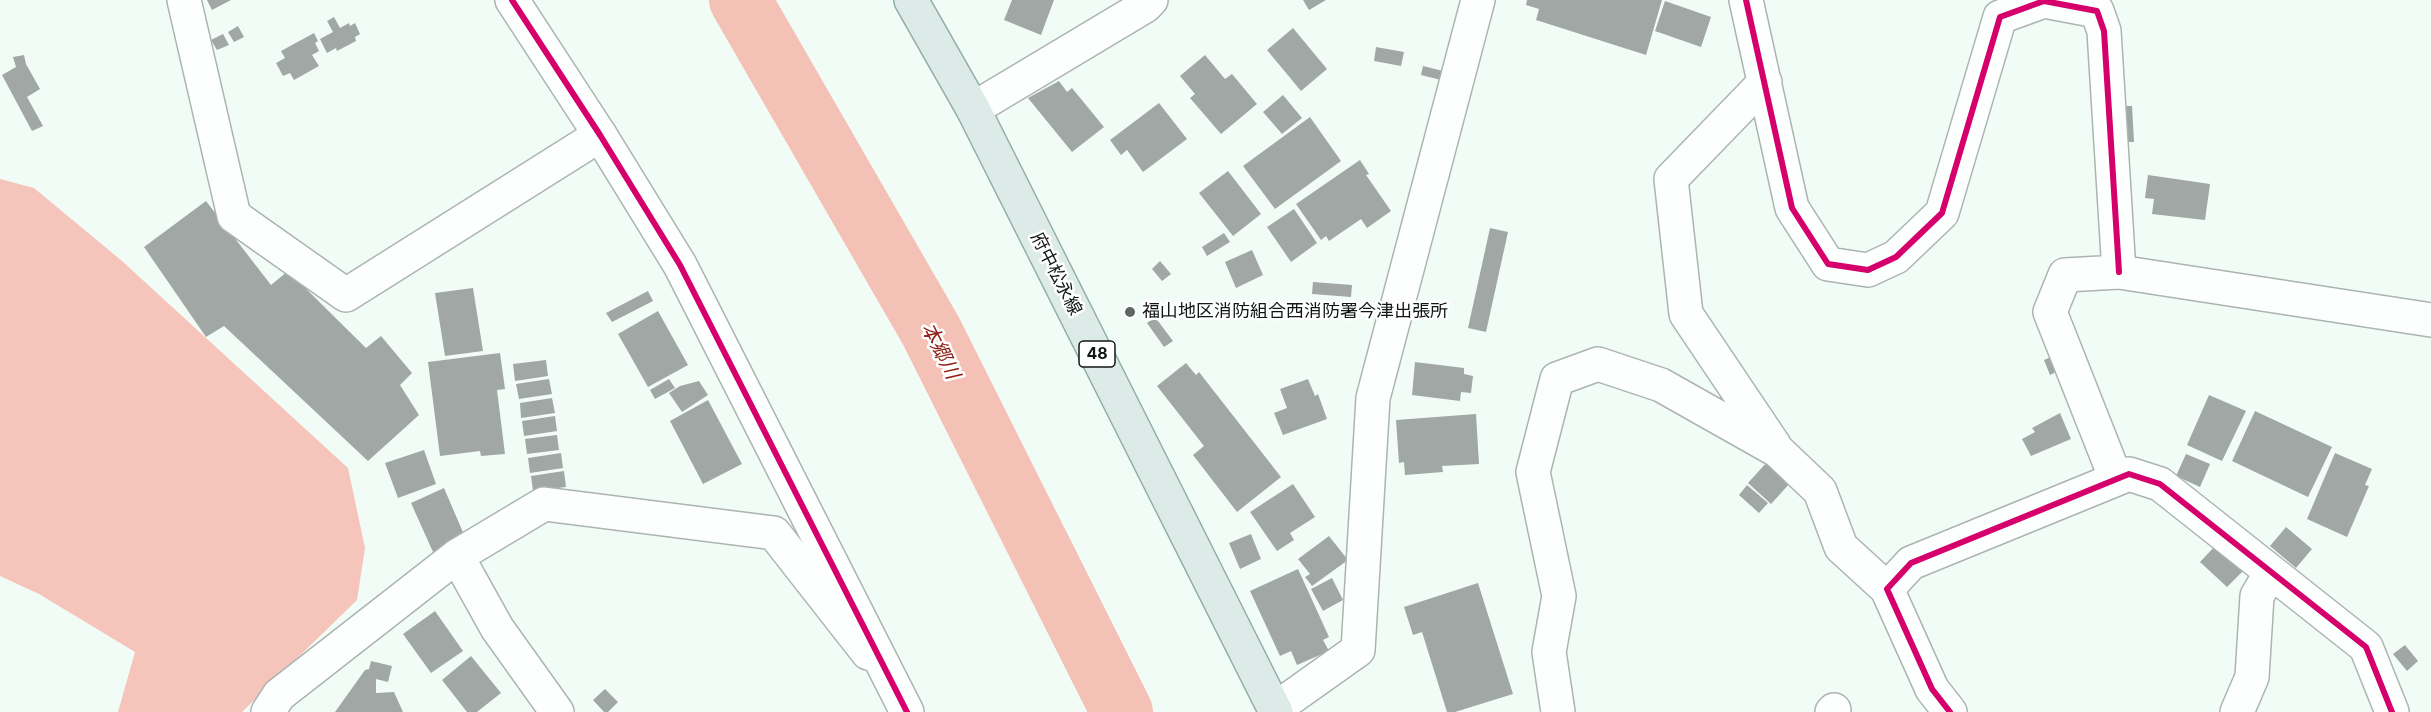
<!DOCTYPE html>
<html>
<head>
<meta charset="utf-8">
<style>
  body { margin:0 }
  canvas { display:block; background:#f2fcf7 }
</style>
</head>
<body>
<canvas width="2431" height="712"></canvas>
<script>
const ctx = document.querySelector('canvas').getContext('2d');
ctx.lineJoin = 'round';
function fill(path, color) {
  ctx.fillStyle = color;
  ctx.fill(path, 'evenodd');
}
function toPath(rows) {
  const path = new Path2D();
  for (const r of rows) {
    path.moveTo(r[0], r[1]);
    for (let i = 2; i < r.length; i += 2) path.lineTo(r[i], r[i + 1]);
  }
  return path;
}
function stroke(path, color, width, dash) {
  ctx.strokeStyle = color;
  ctx.lineWidth = width;
  ctx.lineCap = dash ? 'butt' : 'round';
  ctx.setLineDash(dash || []);
  ctx.stroke(path);
}
function label(font, color, halo, rows, align = 'center') {
  ctx.font = font + ' Inter,"Noto Sans JP",sans-serif';
  ctx.lineWidth = 5;
  ctx.setLineDash([]);
  ctx.textBaseline = 'middle';
  ctx.strokeStyle = halo;
  ctx.fillStyle = color;
  for (const [text, x, y, turn = 0] of rows) {
    ctx.save();
    ctx.translate(x, y);
    ctx.rotate((+turn || 0) * Math.PI / 180);
    ctx.textAlign = isNaN(turn) ? turn : align;
    if (halo) ctx.strokeText(text, 0, 0);
    ctx.fillText(text, 0, 0);
    ctx.restore();
  }
}
fill(toPath([
  [0,179,34,188,122,261,348,468,365,548,357,600,242,712,118,712,135,652,39,594,0,576]
]), '#f5c5bb');
stroke(toPath([
  [740,0,931,331,1122,712]
]), '#f4c1b7', 62);
fill(toPath([
  [207,0,231,0,212,10],
  [1012,0,1054,0,1041,35,1004,20],
  [1303,0,1326,0,1309,10],
  [1527,0,1662,0,1646,55,1536,20,1539,9,1526,5],
  [1665,1,1711,17,1701,47,1655,31],
  [334,17,340,28,349,23,350,26,355,23,360,34,355,37,356,41,337,51,336,48,327,53,320,39,333,32,327,21],
  [238,26,244,37,234,42,228,32],
  [1293,28,1327,69,1301,91,1267,50],
  [314,33,318,41,315,43,319,51,312,55,319,66,294,80,290,73,283,76,276,63,285,58,281,51],
  [223,34,229,45,217,50,211,40],
  [1376,47,1404,52,1401,66,1374,61],
  [24,55,26,64,40,89,27,97,43,126,32,131,2,75,16,67,13,57],
  [1205,55,1225,79,1232,74,1257,104,1221,134,1190,98,1195,94,1180,76],
  [1423,66,1443,71,1441,80,1421,75],
  [1059,81,1067,92,1072,88,1104,127,1072,152,1028,98],
  [1283,95,1302,118,1282,134,1263,112],
  [1159,103,1187,139,1143,172,1127,150,1121,155,1110,140],
  [2121,106,2132,106,2134,142,2123,142],
  [1310,117,1341,161,1275,209,1243,166],
  [1360,160,1369,174,1366,175,1391,211,1367,228,1361,219,1329,241,1326,236,1321,240,1296,204],
  [1228,171,1261,214,1233,236,1199,193],
  [2148,175,2210,184,2205,220,2152,214,2154,199,2145,198],
  [206,201,271,285,288,271,366,348,381,336,412,373,400,385,419,415,368,461,224,326,206,337,144,247],
  [1294,209,1317,243,1291,262,1267,227],
  [1490,228,1508,232,1486,332,1468,328],
  [1224,233,1230,242,1207,256,1202,247],
  [1252,250,1263,275,1236,288,1225,262],
  [1160,261,1171,274,1162,281,1152,269],
  [1313,282,1352,285,1351,297,1312,294],
  [473,288,483,351,445,356,435,293],
  [648,291,653,301,612,322,606,313],
  [658,311,688,365,648,387,618,334],
  [1155,317,1173,341,1164,347,1147,323],
  [500,353,505,389,497,390,505,454,481,456,480,451,440,456,428,362],
  [2051,357,2056,372,2050,375,2044,360],
  [546,360,548,376,515,381,513,364],
  [1415,362,1464,368,1464,374,1473,376,1471,393,1461,392,1460,401,1412,395],
  [1186,363,1196,375,1199,372,1281,477,1237,512,1193,455,1204,446,1157,386],
  [549,379,552,394,519,399,516,384],
  [669,379,675,388,655,399,650,390],
  [1308,379,1315,396,1318,394,1327,419,1283,435,1274,413,1287,408,1280,389],
  [699,381,708,395,682,412,669,393,680,386],
  [2209,395,2246,411,2222,461,2187,445],
  [552,398,555,413,521,418,520,403],
  [708,400,742,464,703,484,670,421],
  [2255,411,2332,447,2308,497,2232,461],
  [2060,413,2071,439,2031,456,2022,439,2035,432,2032,428],
  [1476,414,1479,464,1442,466,1443,472,1405,475,1404,462,1399,463,1396,420],
  [555,416,557,431,524,436,522,421],
  [557,435,559,450,527,454,525,439],
  [424,450,436,484,398,498,385,463],
  [561,453,563,468,530,473,528,458],
  [2335,453,2372,469,2365,485,2369,486,2347,537,2307,519],
  [2186,454,2210,464,2200,487,2176,476],
  [1767,462,1791,482,1771,504,1748,483],
  [564,471,566,487,533,491,531,476],
  [1293,484,1315,517,1290,533,1294,540,1277,551,1250,512],
  [1747,485,1768,503,1759,513,1739,495],
  [444,488,465,537,433,552,411,503],
  [2286,527,2312,549,2296,568,2270,546],
  [1251,534,1261,559,1240,569,1229,543],
  [1329,536,1348,560,1312,586,1305,577,1310,574,1298,559],
  [2217,544,2244,570,2227,587,2200,562],
  [1298,569,1329,637,1323,640,1329,651,1297,665,1291,651,1280,656,1250,591],
  [1332,578,1343,600,1323,611,1311,589],
  [1478,583,1513,694,1455,712,1447,712,1422,632,1413,635,1404,607],
  [435,611,463,651,431,673,403,634],
  [2405,645,2418,661,2407,671,2393,654],
  [471,656,501,693,477,712,467,712,442,680],
  [371,661,392,666,388,682,376,679,376,693,394,692,403,712,335,712,365,670,369,669],
  [605,689,618,702,608,712,604,712,593,700]
]), '#a0a7a4');
const minor = toPath([
  [184,0,234,216,346,295,600,135],
  [1746,0,1792,208,1828,264,1868,270,1896,257,1942,213,2000,17,2044,1,2097,11,2104,31,2119,272],
  [1765,82,1671,179,1686,314,1774,445],
  [973,109,1145,6,1151,0],
  [2116,479,2050,312,2065,275,2119,272,2431,320],
  [457,556,497,628,557,712],
  [1275,709,1358,650,1373,398,1478,0],
  [268,712,279,695,457,556,544,504,774,533,868,653],
  [1558,712,1549,652,1559,596,1533,472,1557,379,1598,364,1661,385,1778,451,1820,491,1841,547,1887,589],
  [1832,712,1834,710],
  [1950,712,1932,689,1887,589,1911,563,2129,474,2160,484,2366,647,2392,712],
  [2237,712,2252,677,2257,596,2271,572]
]);
const tertiary = toPath([
  [512,0,600,135,680,265,907,712]
]);
const primary = toPath([
  [911,0,973,109,1276,712]
]);
stroke(minor, '#acb4b1', 36);
stroke(tertiary, '#acb4b1', 36);
stroke(primary, '#91aea6', 36);
stroke(minor, '#fdfffe', 33);
stroke(tertiary, '#fdfffe', 33);
stroke(primary, '#dcebe7', 33);
stroke(toPath([
  [512,0,600,135,680,265,907,712],
  [1746,0,1792,208,1828,264,1868,270,1896,257,1942,213,2000,17,2044,1,2097,11,2104,31,2119,272],
  [1950,712,1932,689,1887,589,1911,563,2129,474,2160,484,2366,647,2392,712]
]), '#d6006c', 6);
for (const [x, y, r, color] of [
  [1130,312,6,"#5f6764"]
]) {
  const dot = new Path2D();
  dot.arc(x, y, r, 0, 2 * Math.PI);
  ctx.fillStyle = color;
  ctx.fill(dot);
  stroke(dot, '#fff', 2);
}
for (const [x, y, w] of [
  [1097,354,36]
]) {
  const box = new Path2D();
  box.roundRect(x - w / 2, y - 13, w, 26, 4.5);
  ctx.fillStyle = '#fff';
  ctx.fill(box);
  stroke(box, '#101715', 1.5);
}
label('bold 16px', '#101715', null, [
  ["48",1097,354]
]);
label('18px', '#101715', '#fff', [
  ["府中松永線",1056,274,63]
]);
label('18px', '#101715', '#fff', [
  ["福山地区消防組合西消防署今津出張所",1142,312]
], 'left');
label('italic 20px', '#902118', '#fff', [
  ["本郷川",940,351,63]
]);
</script>
</body>
</html>
